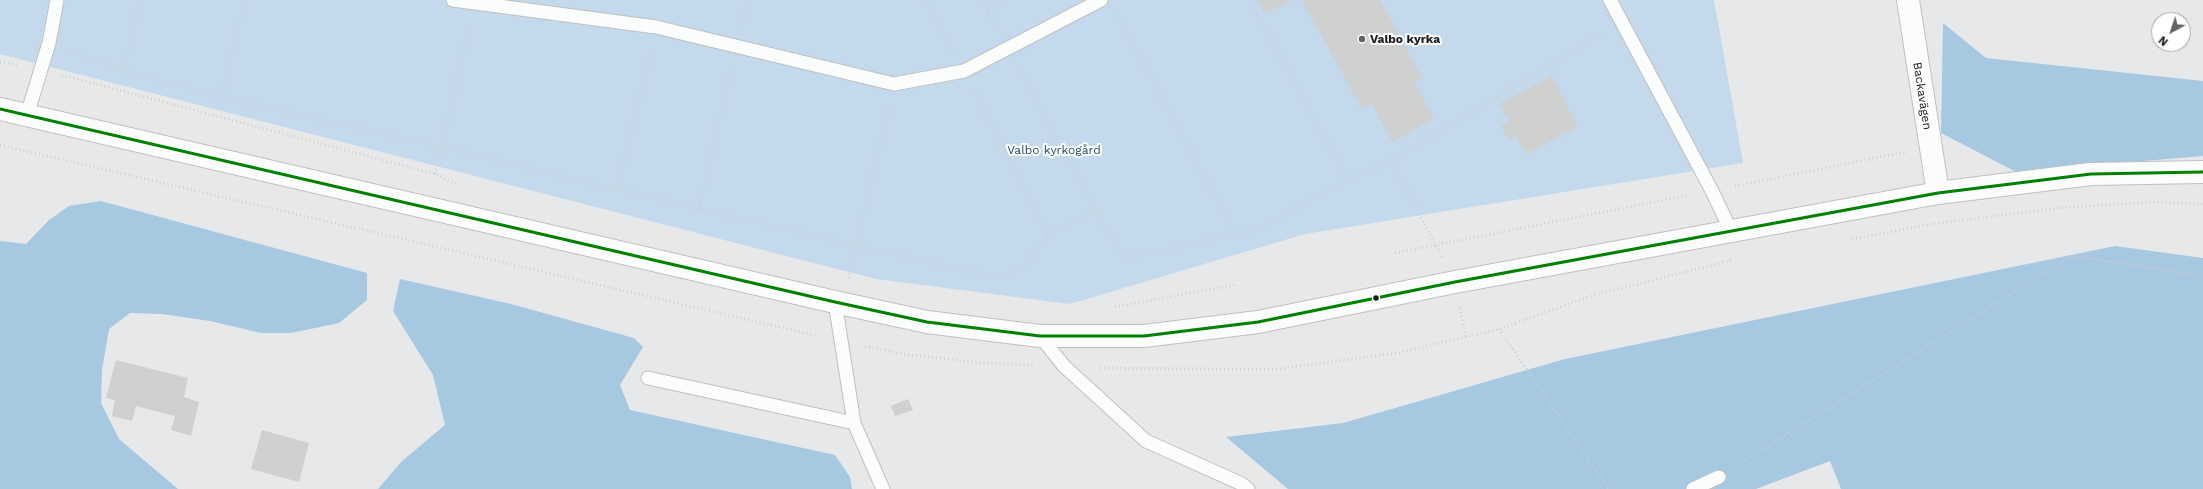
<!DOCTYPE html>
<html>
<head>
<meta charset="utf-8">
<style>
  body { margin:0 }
  #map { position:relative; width:2203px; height:489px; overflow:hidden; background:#e7e8ea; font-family:"Work Sans",sans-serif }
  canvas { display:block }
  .north { position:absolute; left:2151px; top:12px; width:40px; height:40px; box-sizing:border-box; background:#fff; border:1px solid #a3a4a4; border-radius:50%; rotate:220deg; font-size:11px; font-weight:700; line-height:16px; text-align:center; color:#1a1b1c }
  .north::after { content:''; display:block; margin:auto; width:14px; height:18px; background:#626364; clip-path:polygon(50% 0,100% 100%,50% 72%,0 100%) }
</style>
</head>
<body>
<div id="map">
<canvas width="2203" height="489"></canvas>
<div class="north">N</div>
</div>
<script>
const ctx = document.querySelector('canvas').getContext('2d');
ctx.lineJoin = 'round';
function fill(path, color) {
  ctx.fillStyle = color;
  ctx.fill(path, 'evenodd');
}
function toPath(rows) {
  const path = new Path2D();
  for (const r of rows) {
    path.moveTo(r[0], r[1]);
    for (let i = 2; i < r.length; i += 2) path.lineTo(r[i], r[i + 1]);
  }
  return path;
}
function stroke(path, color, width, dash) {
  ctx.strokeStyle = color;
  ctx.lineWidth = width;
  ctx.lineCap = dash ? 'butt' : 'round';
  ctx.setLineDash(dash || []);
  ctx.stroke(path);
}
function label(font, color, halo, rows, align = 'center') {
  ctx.font = font + ' "Work Sans",sans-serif';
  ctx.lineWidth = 4;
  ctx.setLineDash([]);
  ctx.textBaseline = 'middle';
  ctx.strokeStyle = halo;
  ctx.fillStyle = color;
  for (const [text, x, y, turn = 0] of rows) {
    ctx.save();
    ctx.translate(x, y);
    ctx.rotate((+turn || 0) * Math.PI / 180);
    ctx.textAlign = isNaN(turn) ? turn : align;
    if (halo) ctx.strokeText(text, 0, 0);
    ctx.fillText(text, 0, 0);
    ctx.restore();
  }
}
fill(toPath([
  [0,0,1714,0,1743,163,1305,234,1070,304,876,279,0,54]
]), '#c4d9eb');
fill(toPath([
  [1943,23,1986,58,2203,81,2203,156,2120,163,2024,176,1941,133],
  [101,201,367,273,367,300,339,323,291,333,261,333,210,321,162,314,130,313,109,329,102,370,101,403,119,439,178,489,0,489,0,241,26,244,49,220,69,206],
  [2115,246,2203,258,2203,489,1841,489,1830,461,1756,489,1288,489,1226,437,1343,423,1565,359],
  [400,279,511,304,634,338,643,347,620,385,630,410,835,455,850,477,852,489,378,489,401,462,445,425,433,375,393,311]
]), '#a7c8e1');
fill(toPath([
  [1257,0,1292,0,1265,14],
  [1302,0,1380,0,1422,77,1414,82,1434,119,1392,142,1372,104,1362,109],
  [1552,76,1578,127,1526,154,1516,136,1509,140,1503,129,1501,125,1509,121,1499,104],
  [116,360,188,378,184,397,199,402,191,436,171,430,175,416,136,406,132,421,112,416,115,400,106,398],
  [908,399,913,410,895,416,891,406],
  [262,430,309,443,299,482,251,469]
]), '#cfd0d0');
const lane = toPath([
  [453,0,656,27,894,84,964,71,1101,0],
  [1610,0,1712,191,1731,231],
  [27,115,49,43,57,0],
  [835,302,854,423,883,489],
  [1040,336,1064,366,1146,441,1242,484,1248,489],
  [648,378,854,423],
  [1693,489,1719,477]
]);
const street = toPath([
  [1908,0,1938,193]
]);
const secondary = toPath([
  [0,109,835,302,927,322,1040,336,1144,336,1258,322,1455,282,1938,193,2091,174,2203,172]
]);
stroke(lane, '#bfc0c1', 15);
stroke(street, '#bfc0c1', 24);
stroke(secondary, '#bfc0c1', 24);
stroke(toPath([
  [925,0,953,50],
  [982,0,987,10,1006,0],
  [1250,0,1347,180,1391,161,1442,257],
  [987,10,997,28],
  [1117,15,1235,234],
  [741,25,747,0],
  [71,51,124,71,221,97,442,147,699,209,998,278,1022,269,1047,236,974,90],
  [0,62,18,65],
  [1018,68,1095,210],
  [124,71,140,0],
  [62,75,435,174,458,185],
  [221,97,245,0],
  [0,145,818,336],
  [1391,161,1603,33],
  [435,174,470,24],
  [1735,186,1905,152],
  [617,190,651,49],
  [699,209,731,69],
  [1047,236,1095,210,1125,259,1257,230,1347,180],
  [1852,239,1938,223,2058,208,2153,202,2203,204],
  [1395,253,1689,195],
  [849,278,889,106],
  [1115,307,1234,285],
  [1460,308,1466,337],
  [1499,329,1609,489],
  [865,346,902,354,984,363,1033,365],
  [1100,368,1277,369,1398,353,1499,329,1594,295,1733,260],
  [1737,465,2072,256,2203,276]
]), '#cfcfd0', 2.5, [1, 3]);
stroke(lane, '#fbfcfc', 13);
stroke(street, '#fbfcfc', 22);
stroke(secondary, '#fbfcfc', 22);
stroke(toPath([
  [0,109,835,302,927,322,1040,336,1144,336,1258,322,1455,282,1938,193,2091,174,2203,172]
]), '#008000', 3);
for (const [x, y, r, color] of [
  [1362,39,4,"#626364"],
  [1376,298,3.5,"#1a1b1c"]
]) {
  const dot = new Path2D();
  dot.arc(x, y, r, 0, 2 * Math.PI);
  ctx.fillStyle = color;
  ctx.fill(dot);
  stroke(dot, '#fff', 1.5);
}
label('bold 12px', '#1a1b1c', '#fff', [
  ["Valbo kyrka",1370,39]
], 'left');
label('12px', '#1a1b1c', '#fff', [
  ["Backavägen",1922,96,81]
]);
label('12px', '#1e4b6a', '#fff', [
  ["Valbo kyrkogård",1054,150]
]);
</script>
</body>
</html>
